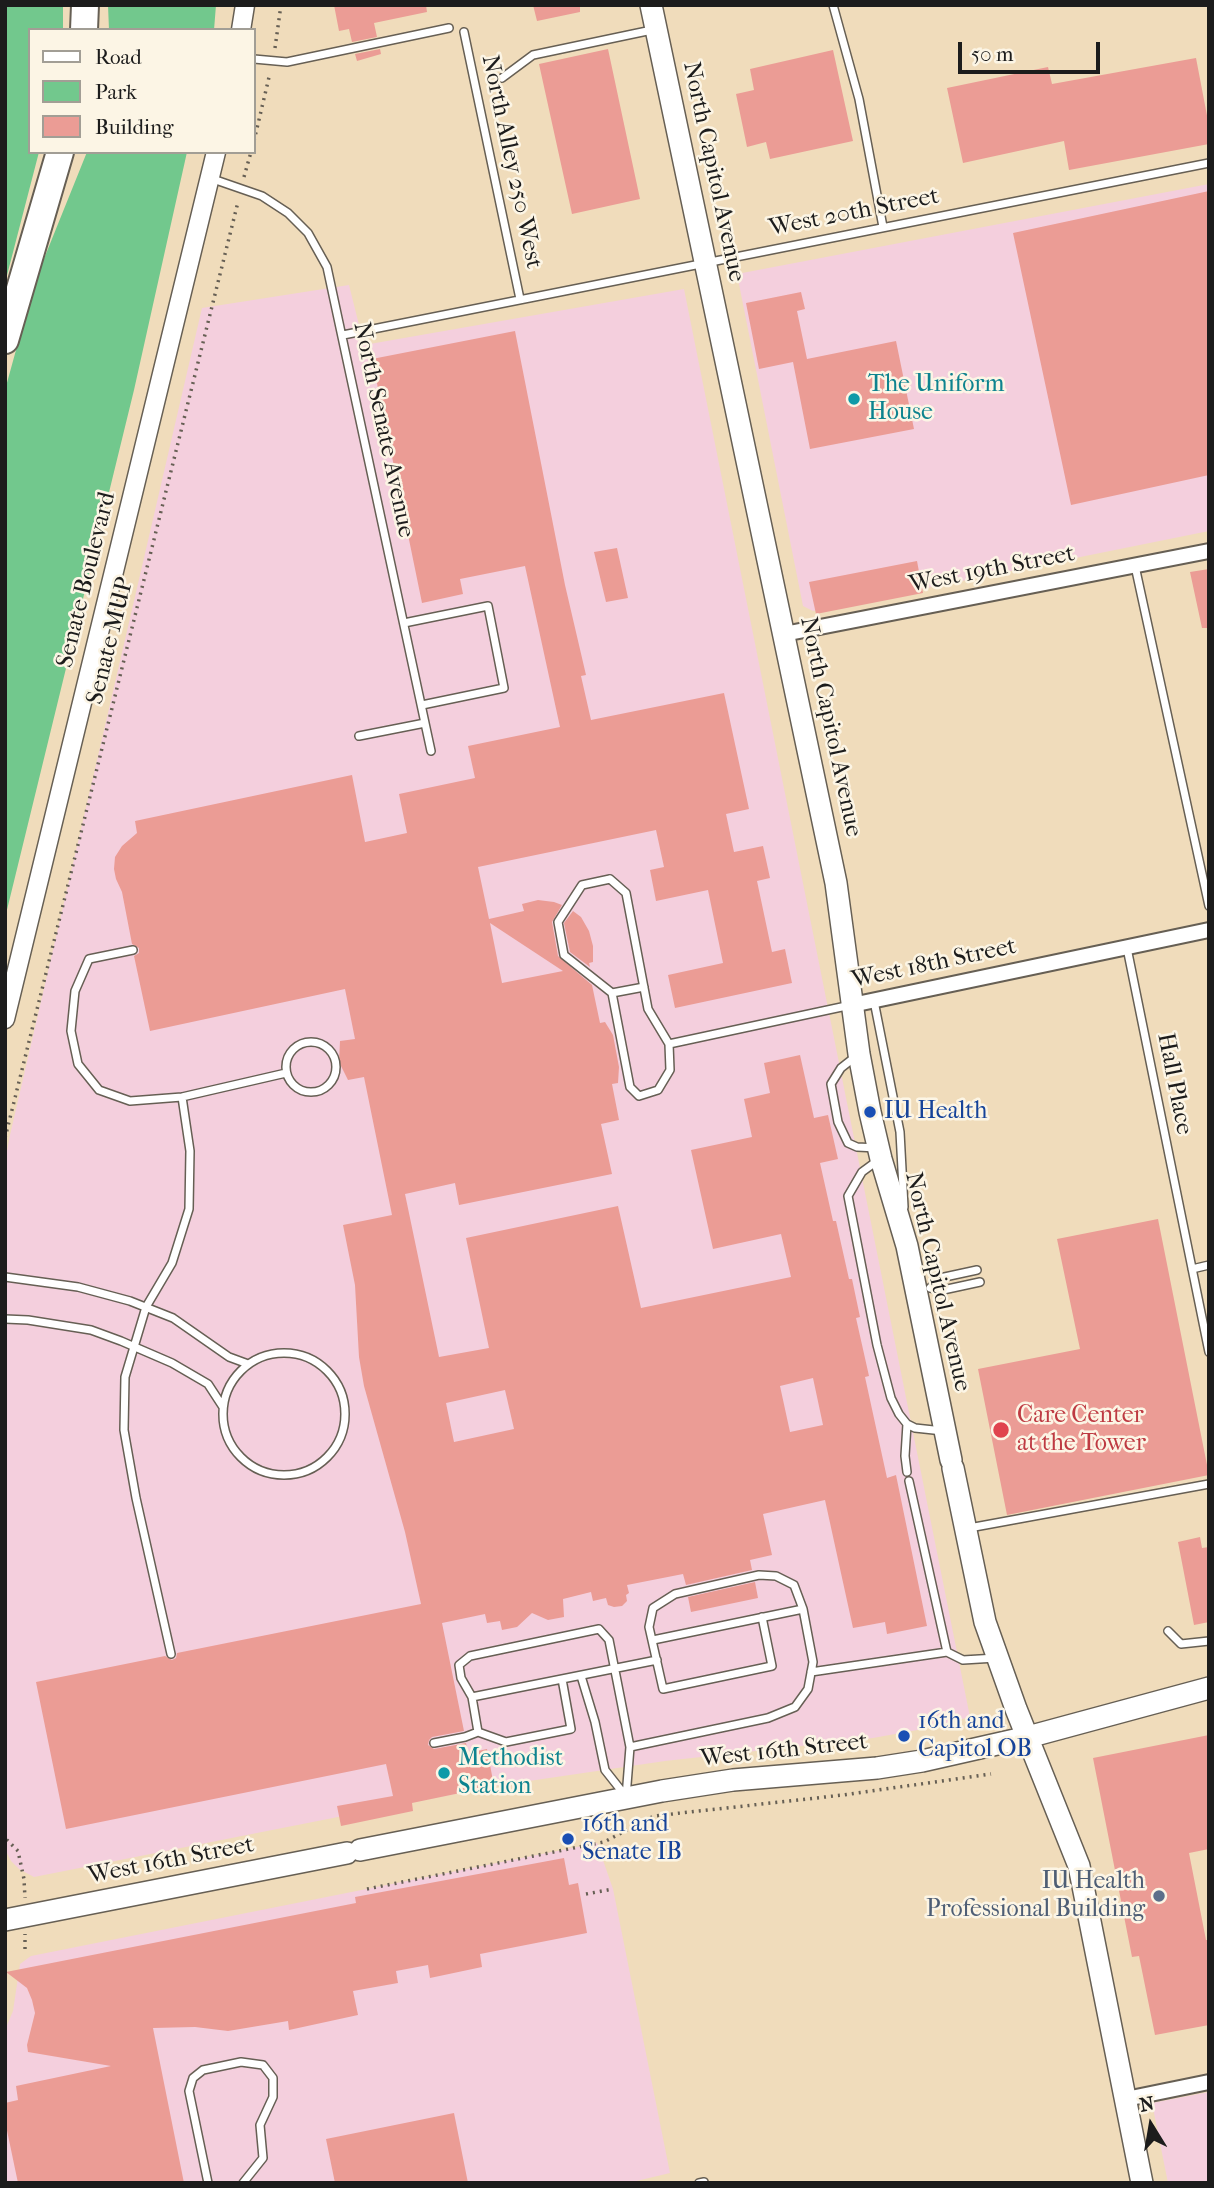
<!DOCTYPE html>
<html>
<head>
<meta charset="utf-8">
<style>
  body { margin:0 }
  #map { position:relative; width:1214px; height:2188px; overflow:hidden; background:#f0dcbb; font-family:"IM FELL French Canon",serif }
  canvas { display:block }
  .frame { position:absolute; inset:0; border:7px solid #1c1c1c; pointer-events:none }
  .legend { position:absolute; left:28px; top:28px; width:228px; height:126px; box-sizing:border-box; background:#fcf5e5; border:2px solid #a29e95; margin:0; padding:9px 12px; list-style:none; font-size:21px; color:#1c1c1c }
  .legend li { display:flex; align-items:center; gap:14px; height:35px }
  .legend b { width:35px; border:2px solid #a29e95 }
  .north { position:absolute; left:1116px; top:2090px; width:70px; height:70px; -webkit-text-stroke:5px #fcf5e5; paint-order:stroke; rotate:349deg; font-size:19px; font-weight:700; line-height:28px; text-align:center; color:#1c1c1c }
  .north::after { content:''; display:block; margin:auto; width:24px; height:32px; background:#1c1c1c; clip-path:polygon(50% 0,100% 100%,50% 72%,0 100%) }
  .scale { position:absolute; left:958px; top:42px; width:142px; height:32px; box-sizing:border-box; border:4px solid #1c1c1c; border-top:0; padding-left:9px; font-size:21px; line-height:24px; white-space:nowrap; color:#1c1c1c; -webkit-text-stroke:5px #fcf5e5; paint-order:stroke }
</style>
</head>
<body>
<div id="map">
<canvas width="1214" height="2188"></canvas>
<div class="frame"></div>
<ul class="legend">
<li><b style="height:9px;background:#fff"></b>Road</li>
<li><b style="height:19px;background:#72c88d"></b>Park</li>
<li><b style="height:19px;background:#eb9c95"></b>Building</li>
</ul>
<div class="north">N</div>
<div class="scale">50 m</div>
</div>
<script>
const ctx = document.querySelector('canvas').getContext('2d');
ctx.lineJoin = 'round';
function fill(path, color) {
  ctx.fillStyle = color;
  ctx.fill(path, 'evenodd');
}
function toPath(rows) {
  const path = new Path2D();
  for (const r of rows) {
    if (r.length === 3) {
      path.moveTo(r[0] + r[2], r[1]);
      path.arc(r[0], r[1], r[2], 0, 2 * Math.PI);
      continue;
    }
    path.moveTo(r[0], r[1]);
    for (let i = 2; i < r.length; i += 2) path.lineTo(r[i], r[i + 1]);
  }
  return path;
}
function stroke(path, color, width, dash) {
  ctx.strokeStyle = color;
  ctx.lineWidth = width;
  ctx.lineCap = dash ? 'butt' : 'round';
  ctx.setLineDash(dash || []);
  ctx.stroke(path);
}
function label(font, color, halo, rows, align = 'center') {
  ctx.font = font + ' "IM FELL French Canon",serif';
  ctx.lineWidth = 5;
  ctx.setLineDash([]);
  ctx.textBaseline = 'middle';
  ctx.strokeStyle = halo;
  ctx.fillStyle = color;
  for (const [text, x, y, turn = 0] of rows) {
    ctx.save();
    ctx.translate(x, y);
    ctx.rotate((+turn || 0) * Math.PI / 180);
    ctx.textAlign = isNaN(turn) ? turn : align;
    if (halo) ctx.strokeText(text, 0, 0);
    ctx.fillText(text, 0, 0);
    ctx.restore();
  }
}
fill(toPath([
  [1209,184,1209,531,813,611,803,606,737,274],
  [349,285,364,345,684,289,970,1717,923,1729,873,1738,665,1761,495,1786,34,1877,19,1869,11,1861,7,1853,5,1842,5,1162,10,1135,202,308],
  [597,1843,613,1889,670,2173,628,2183,5,2183,5,2030,13,2011,20,1964,31,1956],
  [1209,2092,1209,2183,1168,2183,1152,2103]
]), '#f4cfdd');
fill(toPath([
  [5,5,63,5,63,30,30,30,30,152,39,152,5,283],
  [108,5,216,5,214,30,109,30],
  [87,152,187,152,134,390,5,918,5,390,35,281]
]), '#72c88d');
fill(toPath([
  [334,5,426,5,427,12,374,23,377,37,352,42,349,29,339,31],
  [533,5,580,5,580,12,537,21],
  [380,49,381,54,357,61,355,54],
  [608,49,640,199,572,214,539,64],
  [833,50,853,141,770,159,766,142,747,147,736,94,754,90,750,69],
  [1196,58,1209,126,1209,144,1069,170,1064,141,963,163,947,88,1048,67,1052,84],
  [1209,191,1209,475,1071,505,1013,233],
  [801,292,805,309,797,311,807,359,896,341,914,429,810,449,793,362,759,369,746,303],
  [515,331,565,585,586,675,581,676,591,720,724,693,749,809,726,814,734,852,763,846,770,878,757,881,772,952,785,949,792,983,675,1008,668,975,723,963,708,890,656,901,650,870,664,867,656,830,478,867,489,919,524,911,522,904,538,900,554,902,562,905,552,922,558,956,592,985,600,1023,605,1022,613,1035,619,1067,618,1083,612,1084,619,1120,601,1124,612,1174,459,1205,455,1183,405,1194,439,1357,489,1348,466,1238,618,1206,641,1308,791,1277,781,1234,713,1249,691,1150,752,1137,744,1099,770,1093,764,1063,800,1055,814,1118,828,1115,838,1159,820,1163,833,1221,836,1221,849,1279,852,1279,860,1317,856,1318,869,1376,865,1377,887,1478,896,1475,927,1626,887,1634,885,1622,853,1628,825,1500,763,1514,772,1555,750,1560,752,1570,686,1585,683,1574,627,1585,629,1593,626,1595,627,1601,622,1606,614,1607,608,1605,606,1598,593,1601,591,1592,563,1599,564,1617,548,1620,532,1613,517,1627,502,1630,500,1621,487,1623,485,1614,442,1623,464,1731,432,1737,429,1740,428,1745,434,1749,466,1743,468,1753,487,1749,494,1786,412,1803,413,1811,341,1826,337,1806,393,1796,386,1764,66,1829,36,1682,165,1656,172,1660,176,1658,177,1653,421,1604,405,1532,364,1386,359,1357,355,1285,343,1225,392,1215,364,1077,348,1080,339,1062,340,1041,355,1039,345,989,150,1031,134,956,139,953,139,948,132,944,122,892,116,879,114,869,115,857,122,846,137,833,135,821,352,775,365,842,407,833,399,794,475,778,468,746,560,727,525,566,460,579,463,594,422,603,372,359],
  [490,923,563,971,502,983],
  [813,1378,823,1425,790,1432,780,1386],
  [505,1390,514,1429,454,1442,446,1403],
  [617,548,628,598,606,602,594,552],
  [917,561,923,593,816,614,809,582],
  [1209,569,1209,628,1202,628,1190,572],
  [573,911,581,917,589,931,593,946,593,962,589,963,590,967,570,952,564,923],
  [1158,1219,1209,1475,1007,1515,978,1369,1080,1349,1057,1239],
  [1200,1537,1202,1548,1209,1547,1209,1622,1194,1625,1178,1542],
  [755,1582,758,1598,691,1612,688,1597],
  [1209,1735,1209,1849,1189,1853,1206,1940,1209,1940,1209,2025,1155,2035,1139,1956,1132,1957,1093,1758],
  [564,1858,569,1885,578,1883,587,1933,480,1954,482,1967,430,1978,428,1965,396,1971,398,1983,353,1991,358,2015,289,2030,288,2021,228,2031,195,2027,153,2028,184,2183,18,2183,5,2121,5,2103,18,2100,16,2086,111,2066,28,2052,27,2045,35,2013,32,2000,27,1988,6,1972,356,1903,355,1897],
  [454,2113,468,2183,335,2183,326,2139]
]), '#eb9c95');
const service = toPath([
  [833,5,859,99,883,227],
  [464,32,520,299],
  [254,59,287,62,449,28],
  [502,78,533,55,652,30],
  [210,178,262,196,288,213,308,233,327,267,431,751],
  [343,335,1209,163],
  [1135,566,1209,906],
  [404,623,488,606,504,688,422,705],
  [359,736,425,723],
  [610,879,626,893,648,1009,669,1044,670,1070,658,1090,639,1096,630,1087,612,993,564,955,558,922,582,885,610,879],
  [1127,948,1209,1352],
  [133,950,89,959,75,991,71,1031,78,1064,99,1090,130,1101,182,1097,286,1073],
  [612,993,644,987],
  [874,1001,900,1132,904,1207],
  [311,1067,25],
  [669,1044,851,1005],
  [855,1057,841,1068,831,1084,838,1122,848,1143,857,1147,877,1148],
  [877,1161,862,1172,848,1196,877,1345,891,1398,899,1414,907,1424,915,1428,943,1431],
  [1192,1269,1209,1265],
  [977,1270,940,1278,930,1288,943,1290,980,1282],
  [5,1277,78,1287,130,1301,173,1318,229,1357,248,1364],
  [5,1319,28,1320,91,1330,121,1341,172,1363,208,1384,223,1407],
  [284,1414,61],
  [907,1424,905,1456,907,1472],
  [909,1481,947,1652],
  [969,1528,1209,1484],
  [1168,1631,1181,1644,1209,1641],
  [653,1640,803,1609],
  [171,1654,136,1498,124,1430,125,1377,146,1307,172,1263,189,1209,190,1151,182,1097],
  [811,1672,947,1652,963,1660,996,1658],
  [581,1676,595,1722,605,1770,624,1794],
  [562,1679,571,1729,506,1742,478,1732,472,1697,461,1678,459,1665,470,1656,599,1629,609,1640,630,1747,626,1797],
  [472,1697,657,1660],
  [434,1743,465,1737,478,1732],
  [630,1747,768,1718,795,1707,808,1689,813,1662,803,1609,794,1585,776,1576,759,1575,675,1594,653,1608,649,1627,663,1689,772,1666,762,1617],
  [208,2183,189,2091,193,2078,203,2070,241,2062,263,2065,273,2078,273,2097,260,2125,263,2158,243,2183],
  [699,2183,704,2182]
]);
const minor = toPath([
  [784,634,1209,551],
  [852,1005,1209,930],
  [1126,2099,1209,2082]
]);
const tertiary = toPath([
  [241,30,245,5],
  [5,1019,216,152]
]);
const secondary = toPath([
  [651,5,836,883,859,1054,870,1112,881,1159,907,1246,951,1460],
  [953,1468,985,1622,1016,1709,1079,1866,1142,2183],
  [360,1850,662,1791,733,1780,877,1768,922,1761,1028,1737,1209,1688],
  [5,1920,347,1853]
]);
const motorway = toPath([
  [84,30,85,5],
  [5,340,60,152]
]);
stroke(service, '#665f54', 10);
stroke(minor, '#665f54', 18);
stroke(tertiary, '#665f54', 21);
stroke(secondary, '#665f54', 24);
stroke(motorway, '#665f54', 30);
stroke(toPath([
  [275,48,281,5],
  [254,141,270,73],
  [244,177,251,152],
  [5,1138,238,202],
  [5,1833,6,1839,18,1851,24,1879,25,1898],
  [367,1889,604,1842,654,1816,843,1795,991,1774],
  [586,1894,613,1889],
  [25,1949,25,1934]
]), '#665f54', 3.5, [2, 5]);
stroke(service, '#fff', 7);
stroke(minor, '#fff', 14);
stroke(tertiary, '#fff', 18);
stroke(secondary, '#fff', 21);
stroke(motorway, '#fff', 26);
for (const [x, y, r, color] of [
  [854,399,7,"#0f9aa8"],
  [870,1112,7,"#1a4fb4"],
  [1001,1430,9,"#e0444e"],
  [904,1736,7,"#1a4fb4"],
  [444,1773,7,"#0f9aa8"],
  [568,1839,7,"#1a4fb4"],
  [1159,1896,7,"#5c6f8a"]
]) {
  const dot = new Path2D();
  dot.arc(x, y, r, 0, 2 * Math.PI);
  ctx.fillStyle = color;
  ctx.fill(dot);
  stroke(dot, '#fcf5e5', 2.5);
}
label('24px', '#1c1c1c', '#fcf5e5', [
  ["North Alley 250 West",511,162,78],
  ["North Capitol Avenue",713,172,78],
  ["West 20th Street",854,213,-11],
  ["North Senate Avenue",383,430,78],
  ["West 19th Street",992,570,-11],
  ["Senate Boulevard",87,580,-76],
  ["Senate MUP",111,641,-76],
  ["North Capitol Avenue",830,727,78],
  ["West 18th Street",934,964,-12],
  ["Hall Place",1174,1084,79],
  ["North Capitol Avenue",937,1282,77],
  ["West 16th Street",784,1751,-6],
  ["West 16th Street",171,1861,-11]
]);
label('24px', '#0d838f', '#fcf5e5', [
  ["The Uniform",868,385],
  ["House",868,413],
  ["Methodist",458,1759],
  ["Station",458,1787]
], 'left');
label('24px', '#164399', '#fcf5e5', [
  ["IU Health",884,1112],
  ["16th and",918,1722],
  ["Capitol OB",918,1750],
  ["16th and",582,1825],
  ["Senate IB",582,1853]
], 'left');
label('24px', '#be3a42', '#fcf5e5', [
  ["Care Center",1017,1416],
  ["at the Tower",1017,1444]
], 'left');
label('24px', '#4e5e75', '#fcf5e5', [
  ["IU Health",1145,1882],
  ["Professional Building",1145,1910]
], 'right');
</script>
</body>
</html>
